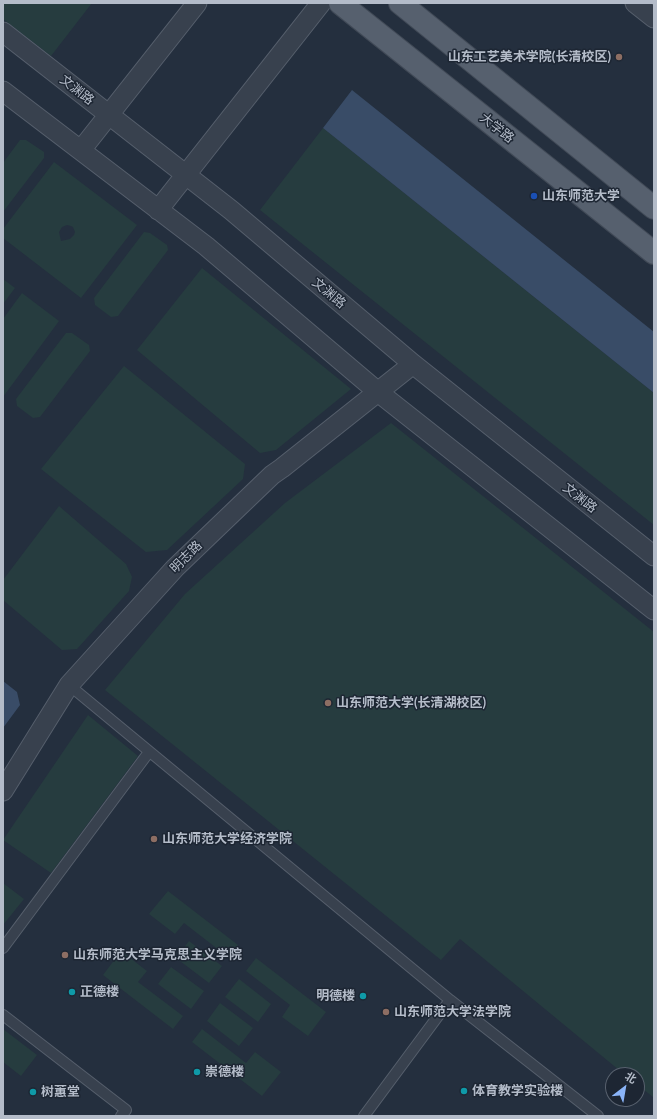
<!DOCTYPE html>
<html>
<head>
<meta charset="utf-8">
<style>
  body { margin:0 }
  #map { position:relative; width:657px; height:1119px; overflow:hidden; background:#242f3e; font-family:Lato,"Noto Sans SC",sans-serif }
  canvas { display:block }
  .frame { position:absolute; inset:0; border:4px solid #b4bcc9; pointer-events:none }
  .north { position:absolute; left:605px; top:1067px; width:40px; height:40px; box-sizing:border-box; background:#1d2633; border:1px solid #59626f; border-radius:50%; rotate:31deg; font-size:11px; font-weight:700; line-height:16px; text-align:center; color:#b4bcc9 }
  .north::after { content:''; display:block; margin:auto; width:14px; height:18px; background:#8ab4f8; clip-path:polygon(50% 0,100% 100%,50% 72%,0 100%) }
</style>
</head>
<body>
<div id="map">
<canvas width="657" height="1119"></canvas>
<div class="frame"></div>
<div class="north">北</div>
</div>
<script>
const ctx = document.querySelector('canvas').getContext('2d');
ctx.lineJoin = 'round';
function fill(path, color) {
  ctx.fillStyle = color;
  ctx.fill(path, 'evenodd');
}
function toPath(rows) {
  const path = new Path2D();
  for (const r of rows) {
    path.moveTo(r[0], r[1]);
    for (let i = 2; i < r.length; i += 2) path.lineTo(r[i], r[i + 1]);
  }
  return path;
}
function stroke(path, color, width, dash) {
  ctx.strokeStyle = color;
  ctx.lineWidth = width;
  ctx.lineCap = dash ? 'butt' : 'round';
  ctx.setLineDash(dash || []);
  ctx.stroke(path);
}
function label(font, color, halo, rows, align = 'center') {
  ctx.font = font + ' Lato,"Noto Sans SC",sans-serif';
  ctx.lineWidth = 3;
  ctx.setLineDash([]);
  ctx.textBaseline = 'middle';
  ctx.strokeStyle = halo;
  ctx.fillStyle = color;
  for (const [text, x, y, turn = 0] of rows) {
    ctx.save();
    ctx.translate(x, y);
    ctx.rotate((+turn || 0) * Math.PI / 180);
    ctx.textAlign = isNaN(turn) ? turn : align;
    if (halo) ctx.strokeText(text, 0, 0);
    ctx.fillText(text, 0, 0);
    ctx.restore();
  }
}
fill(toPath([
  [3,3,92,3,51,56,3,19],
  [323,128,654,393,654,525,260,210],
  [20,140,26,140,44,152,44,158,3,212,3,163],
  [54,162,137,225,81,298,3,238,3,229],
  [67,225,71,226,73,227,75,232,74,235,70,239,61,241,59,232,62,227],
  [144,232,150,233,167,245,168,250,118,316,111,317,95,305,94,298],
  [202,268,351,389,276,450,260,453,137,350],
  [3,279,15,288,3,304],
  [22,293,59,321,3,397,3,319],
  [66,333,72,333,89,345,90,351,40,417,33,418,17,406,16,399],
  [124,366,245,464,243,479,167,550,146,552,41,469],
  [391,423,654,632,654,1098,637,1084,637,1075,625,1075,460,939,441,960,105,690,185,594,285,503],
  [59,506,126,564,132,577,129,591,77,649,62,650,3,600,3,580],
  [88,715,138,756,51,873,3,840],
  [3,883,24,899,3,925],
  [168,891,238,945,228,957,184,923,175,934,149,914],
  [189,941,222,966,209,983,176,958],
  [121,951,147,971,138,982,183,1016,173,1029,103,975],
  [256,958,326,1012,308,1036,282,1017,290,1005,246,971],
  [171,967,204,991,191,1009,158,984],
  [239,979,271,1004,258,1022,225,997],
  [220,1003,253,1028,239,1046,207,1021],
  [3,1029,37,1055,21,1076,3,1062],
  [202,1029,246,1063,255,1052,281,1072,262,1096,192,1042]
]), '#263c3f');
fill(toPath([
  [352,90,654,332,654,393,323,128],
  [3,681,17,692,20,705,3,728]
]), '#394c67');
const lane = toPath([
  [69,685,450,1000,598,1116],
  [3,948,149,752],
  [3,1015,126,1110,121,1116],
  [364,1116,450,1000]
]);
const street = toPath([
  [635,3,654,18],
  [3,32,231,210,413,364,654,556],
  [3,91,206,246,378,392,654,610],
  [81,150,197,3],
  [158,210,321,3],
  [3,791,69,685,175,568,272,475,282,468,413,364]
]);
const primary = toPath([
  [340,3,654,253],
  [400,3,654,208]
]);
stroke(lane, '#565f6c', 12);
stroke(street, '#565f6c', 21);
stroke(primary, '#414a57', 24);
stroke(lane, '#38414e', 10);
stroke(street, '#38414e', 19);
stroke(primary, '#56606e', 22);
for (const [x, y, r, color] of [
  [619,57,4,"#8d6e63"],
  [534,196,4,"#1a4fb4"],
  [328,703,4,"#8d6e63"],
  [154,839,4,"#8d6e63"],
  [65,955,4,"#8d6e63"],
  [72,992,4,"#0f9aa8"],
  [363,996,4,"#0f9aa8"],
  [386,1012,4,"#8d6e63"],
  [197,1072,4,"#0f9aa8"],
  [464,1091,4,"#0f9aa8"],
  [33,1092,4,"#0f9aa8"]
]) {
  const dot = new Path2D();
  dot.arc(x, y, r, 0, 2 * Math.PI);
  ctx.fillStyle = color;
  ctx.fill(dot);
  stroke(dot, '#1d2633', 1.5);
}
label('bold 13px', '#b4bcc9', '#1d2633', [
  ["山东工艺美术学院(长清校区)",611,57,"right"],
  ["山东师范大学",542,196],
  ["山东师范大学(长清湖校区)",336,703],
  ["山东师范大学经济学院",162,839],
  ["山东师范大学马克思主义学院",73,955],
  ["正德楼",80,992],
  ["明德楼",355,996,"right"],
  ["山东师范大学法学院",394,1012],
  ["崇德楼",205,1072],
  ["体育教学实验楼",472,1091],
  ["树蕙堂",41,1092]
], 'left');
label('13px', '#b4bcc9', '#1d2633', [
  ["文渊路",77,90,38],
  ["大学路",497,128,38],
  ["文渊路",329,293,40],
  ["文渊路",580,498,38],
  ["明志路",186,557,-45]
]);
</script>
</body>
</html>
